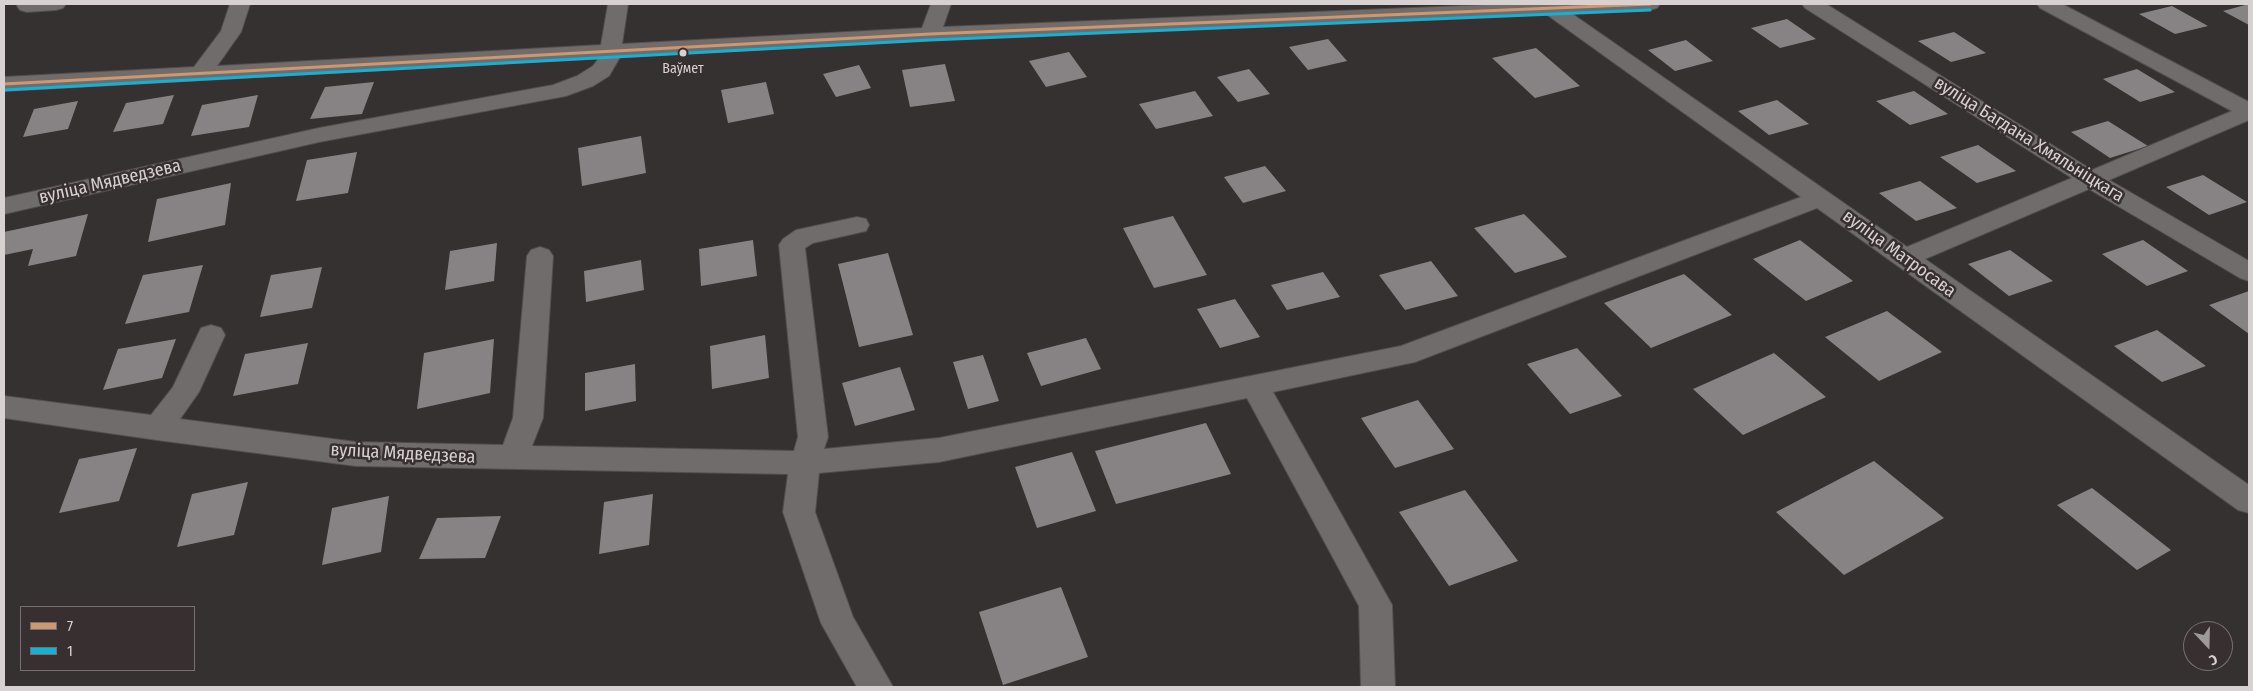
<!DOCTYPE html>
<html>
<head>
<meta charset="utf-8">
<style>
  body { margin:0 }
  #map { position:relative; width:2253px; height:691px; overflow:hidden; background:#353131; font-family:"Fira Sans Condensed",sans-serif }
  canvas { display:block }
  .frame { position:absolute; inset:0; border:5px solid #d7d1d2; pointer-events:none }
  .legend { position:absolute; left:20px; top:606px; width:175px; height:65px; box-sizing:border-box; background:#372f30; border:1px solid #777071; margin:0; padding:6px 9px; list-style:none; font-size:15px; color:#d7d1d2 }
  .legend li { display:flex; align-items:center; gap:10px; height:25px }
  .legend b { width:25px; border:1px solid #777071 }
  .north { position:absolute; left:2183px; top:621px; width:50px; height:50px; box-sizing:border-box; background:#372f30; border:1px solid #777071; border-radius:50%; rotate:159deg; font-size:14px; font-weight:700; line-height:20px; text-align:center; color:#d7d1d2 }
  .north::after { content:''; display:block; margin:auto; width:18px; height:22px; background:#9e999a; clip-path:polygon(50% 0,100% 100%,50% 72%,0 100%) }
</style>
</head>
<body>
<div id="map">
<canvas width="2253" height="691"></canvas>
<div class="frame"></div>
<ul class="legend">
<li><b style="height:6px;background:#cd976f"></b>7</li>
<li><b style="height:6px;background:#13b2d5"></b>1</li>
</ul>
<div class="north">С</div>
</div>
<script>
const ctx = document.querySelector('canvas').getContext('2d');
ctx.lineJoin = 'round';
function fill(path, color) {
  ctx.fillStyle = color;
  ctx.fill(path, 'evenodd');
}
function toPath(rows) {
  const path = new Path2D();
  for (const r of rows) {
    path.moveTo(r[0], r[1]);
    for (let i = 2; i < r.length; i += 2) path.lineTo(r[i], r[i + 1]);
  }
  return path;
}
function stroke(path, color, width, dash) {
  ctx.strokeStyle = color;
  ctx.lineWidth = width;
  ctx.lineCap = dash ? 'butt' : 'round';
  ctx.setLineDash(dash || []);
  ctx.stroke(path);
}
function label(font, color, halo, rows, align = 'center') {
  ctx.font = font + ' "Fira Sans Condensed",sans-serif';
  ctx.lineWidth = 5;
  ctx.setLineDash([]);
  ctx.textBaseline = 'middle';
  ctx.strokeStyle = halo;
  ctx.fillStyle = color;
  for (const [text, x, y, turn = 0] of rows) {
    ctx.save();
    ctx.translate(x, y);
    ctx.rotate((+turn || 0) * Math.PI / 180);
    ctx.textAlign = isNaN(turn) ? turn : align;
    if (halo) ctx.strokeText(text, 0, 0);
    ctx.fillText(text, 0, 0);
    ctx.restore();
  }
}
fill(toPath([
  [2249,4,2249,25,2223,11],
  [2172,6,2208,26,2175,34,2139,14],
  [1787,19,1816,39,1780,48,1751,28],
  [1954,32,1986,53,1951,62,1918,41],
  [1328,39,1347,61,1308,70,1289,47],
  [1686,40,1713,61,1675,71,1648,50],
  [1536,48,1580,86,1535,98,1492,58],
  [1069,52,1087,77,1046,87,1029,61],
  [945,64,955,101,910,107,902,70],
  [859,65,871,88,836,97,823,74],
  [1249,69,1270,94,1238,102,1217,77],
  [2137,69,2175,92,2140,102,2103,79],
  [374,82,362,114,310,119,325,87],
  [766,82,774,114,728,123,721,90],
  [1195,91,1213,116,1156,129,1139,104],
  [1914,91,1948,114,1910,125,1876,101],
  [174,95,163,124,113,132,126,103],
  [258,95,249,127,191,136,202,105],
  [1777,100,1809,124,1769,135,1738,111],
  [78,101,68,129,23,137,34,109],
  [2108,121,2148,146,2110,158,2071,132],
  [641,136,646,173,582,186,578,148],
  [1978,145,2016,171,1977,183,1940,157],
  [357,152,348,193,296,201,307,160],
  [1265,166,1286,191,1243,203,1224,177],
  [2203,175,2247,202,2209,215,2166,187],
  [1920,181,1957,208,1916,221,1879,193],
  [231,183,225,225,148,242,157,199],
  [88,214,76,256,28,266,33,249,4,255,4,232],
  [1524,214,1567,257,1515,273,1474,228],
  [1173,216,1207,275,1154,288,1123,228],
  [753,240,757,276,701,286,699,249],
  [1800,240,1853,281,1806,301,1753,259],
  [2143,240,2188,271,2147,286,2102,254],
  [497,243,494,281,445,290,450,251],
  [2010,250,2053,281,2009,296,1968,264],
  [888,253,913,335,859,347,838,264],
  [641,260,644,290,586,302,584,271],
  [1431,261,1458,296,1405,310,1379,275],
  [203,265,189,312,125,324,143,275],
  [322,267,312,308,260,317,271,275],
  [1323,272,1340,297,1287,310,1271,285],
  [1684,274,1732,315,1651,348,1604,303],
  [2249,291,2249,334,2209,305],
  [1235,299,1260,337,1220,348,1197,309],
  [1887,311,1942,352,1879,381,1825,337],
  [2157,330,2206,366,2162,382,2114,346],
  [765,335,769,378,712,389,710,346],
  [1086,338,1101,369,1041,386,1027,353],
  [176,339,162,378,103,390,118,349],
  [494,339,490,393,417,409,424,353],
  [308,343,298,384,233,396,245,354],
  [1577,348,1622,396,1570,414,1527,364],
  [1774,353,1826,397,1743,435,1693,389],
  [983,355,999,401,968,409,953,362],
  [635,364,636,401,585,411,585,373],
  [900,367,915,410,855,426,842,383],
  [1418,400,1454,449,1395,468,1361,418],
  [1206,423,1231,474,1116,504,1095,451],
  [137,448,119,501,59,513,79,459],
  [1072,452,1096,511,1037,528,1015,467],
  [1874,461,1944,518,1844,575,1776,512],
  [248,482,234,535,177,547,192,494],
  [2092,488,2171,550,2137,570,2057,505],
  [1465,490,1518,561,1449,586,1399,512],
  [653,494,649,545,599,554,604,502],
  [389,496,381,552,322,565,332,508],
  [501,516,485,558,419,559,437,518],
  [1061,587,1088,657,1003,685,979,612]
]), '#878384');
const minor = toPath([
  [18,4,66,4,63,8,56,10,27,12,20,10,17,6,18,4],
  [230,4,250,4,241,32,217,66,601,45,608,4,628,4,622,44,922,28,931,4,951,4,943,27,1510,4,1660,4,1657,8,1650,10,1571,13,1907,247,2072,178,1805,8,1802,4,1826,4,2092,170,2232,111,2040,8,2037,4,2062,4,2249,102,2249,120,2109,180,2249,261,2249,281,2240,278,2089,189,1925,259,2249,485,2249,513,2238,510,1817,208,1415,362,1273,392,1392,605,1395,687,1361,687,1359,606,1247,398,939,462,819,473,815,512,853,617,893,687,857,687,821,623,783,512,788,474,356,466,157,440,4,418,4,396,151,415,173,387,201,328,211,325,221,328,225,335,199,392,180,419,356,442,503,445,513,418,527,256,531,250,540,247,549,250,553,256,543,418,532,446,794,451,798,437,779,245,783,239,796,230,857,217,866,219,869,225,866,231,813,243,805,248,828,437,824,449,939,438,1401,346,1801,197,1546,14,930,40,620,57,609,76,593,86,566,96,319,142,4,214,4,198,319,128,553,85,577,76,593,66,599,58,4,91,4,77,194,67,221,31,230,4]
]);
stroke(minor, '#514e4e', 2);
fill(minor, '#706c6c');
stroke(toPath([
  [4,84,930,34,1650,4]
]), '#cd976f', 3);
stroke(toPath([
  [4,90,930,40,1650,10]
]), '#13b2d5', 3);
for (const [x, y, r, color] of [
  [683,53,4.5,"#d7d1d2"]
]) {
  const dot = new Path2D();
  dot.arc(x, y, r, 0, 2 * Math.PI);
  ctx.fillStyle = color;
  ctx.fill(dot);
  stroke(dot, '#372f30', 2);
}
label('14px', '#d7d1d2', '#372f30', [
  ["Ваўмет",683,69]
]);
label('18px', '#d7d1d2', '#372f30', [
  ["вуліца Багдана Хмяльніцкага",2029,140,32],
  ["вуліца Мядведзева",110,182,-13],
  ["вуліца Матросава",1899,254,36],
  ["вуліца Мядведзева",403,454,3]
]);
</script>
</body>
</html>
